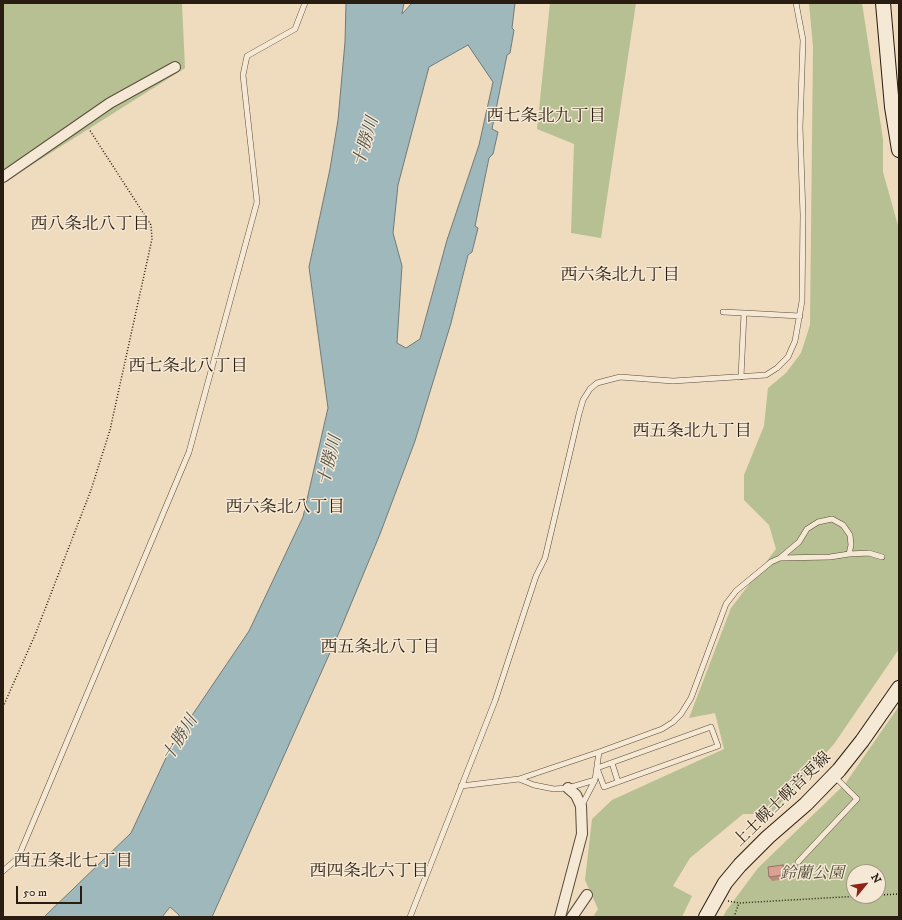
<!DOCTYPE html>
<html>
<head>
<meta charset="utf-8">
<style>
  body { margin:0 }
  #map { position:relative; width:902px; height:920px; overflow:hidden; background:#efdbbd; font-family:"IM FELL DW Pica",serif }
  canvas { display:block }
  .frame { position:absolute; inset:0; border:4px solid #291d11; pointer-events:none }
  .north { position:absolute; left:846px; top:864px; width:40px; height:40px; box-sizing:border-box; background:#f5e8d4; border:1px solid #a39786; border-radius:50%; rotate:61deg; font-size:11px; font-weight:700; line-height:16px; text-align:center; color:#291d11 }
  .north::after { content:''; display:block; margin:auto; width:14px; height:18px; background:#8f2418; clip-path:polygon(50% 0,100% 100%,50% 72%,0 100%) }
  .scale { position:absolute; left:16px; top:886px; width:66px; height:18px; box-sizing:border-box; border:2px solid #291d11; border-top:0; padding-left:5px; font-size:12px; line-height:14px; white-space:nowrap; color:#291d11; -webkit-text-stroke:3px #f5e8d4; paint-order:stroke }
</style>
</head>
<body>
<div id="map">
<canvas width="902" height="920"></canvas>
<div class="frame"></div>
<div class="north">N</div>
<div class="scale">50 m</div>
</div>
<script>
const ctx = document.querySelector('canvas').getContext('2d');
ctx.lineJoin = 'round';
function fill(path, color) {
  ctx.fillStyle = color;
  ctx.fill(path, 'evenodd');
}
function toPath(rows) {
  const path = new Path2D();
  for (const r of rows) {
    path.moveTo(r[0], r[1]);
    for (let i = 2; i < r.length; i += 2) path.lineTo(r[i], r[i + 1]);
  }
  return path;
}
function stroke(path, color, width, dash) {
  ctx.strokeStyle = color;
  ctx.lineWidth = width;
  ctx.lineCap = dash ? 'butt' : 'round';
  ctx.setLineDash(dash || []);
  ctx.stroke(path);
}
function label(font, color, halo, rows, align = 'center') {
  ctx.font = font + ' "IM FELL DW Pica","Noto Serif JP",serif';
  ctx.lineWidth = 3;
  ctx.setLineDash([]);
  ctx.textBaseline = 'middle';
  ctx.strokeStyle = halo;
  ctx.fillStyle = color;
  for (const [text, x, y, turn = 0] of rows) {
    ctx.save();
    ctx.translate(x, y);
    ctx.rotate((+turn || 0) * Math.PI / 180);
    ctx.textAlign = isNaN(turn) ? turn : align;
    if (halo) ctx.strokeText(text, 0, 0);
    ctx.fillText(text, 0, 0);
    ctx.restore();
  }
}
fill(toPath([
  [3,3,182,3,185,68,3,183],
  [550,3,636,3,601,238,571,233,574,144,537,129],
  [809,3,862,3,883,139,883,172,899,229,899,649,834,744,771,814,743,814,690,858,673,886,692,896,682,917,593,917,598,909,585,880,592,819,612,800,724,749,715,713,689,718,731,608,776,549,769,525,744,500,744,475,764,426,768,388,786,373,801,353,810,325,813,47],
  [899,706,899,917,723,917,726,911,758,868,845,784],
  [854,872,878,872,878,896,854,896]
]), '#b7c092');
const water = toPath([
  [346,3,404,3,402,14,412,3,515,3,512,28,514,30,510,53,507,55,492,129,498,132,493,154,489,158,475,226,478,228,472,252,468,255,451,323,415,441,380,534,341,628,212,917,179,917,179,915,170,907,162,917,44,917,131,833,172,745,249,631,303,517,328,408,309,267,330,169,338,120,345,42,346,3],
  [468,45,493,82,479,145,447,240,420,339,406,348,397,343,402,266,393,233,398,185,429,67,468,45]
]);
fill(water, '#9fb8bc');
stroke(water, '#707a78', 1);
const service = toPath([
  [723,312,744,313],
  [741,377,744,313,800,316],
  [780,558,799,542,807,529,818,522,832,519,843,525,850,535,851,545,849,554],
  [711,727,718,746,604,787,597,768,711,727],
  [599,752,662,729,673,722,681,714,691,698,726,604,736,591,771,562,780,558,830,557,849,554,869,553,882,557],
  [612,763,618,782],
  [519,779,599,752,595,780],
  [461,786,519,779,534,785,554,789,568,788,595,780,582,805],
  [798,862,857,799,834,776],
  [3,871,18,858,189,452,257,202,243,75,247,56,295,29,305,3],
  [410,917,495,701,536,576,545,558,579,414,583,400,590,389,597,383,620,377,673,381,766,375,777,368,788,357,795,341,802,301,803,215,800,127,803,40,796,3]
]);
const minor = toPath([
  [3,177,110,103,175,67],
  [560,917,582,834,581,806,576,795,568,788],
  [572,917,587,895]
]);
const secondary = toPath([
  [883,3,892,107,899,150],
  [706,917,725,883,740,865,768,837,806,804,839,770,862,741,899,688]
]);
stroke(service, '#5a4c3c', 6);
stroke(minor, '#5a4c3c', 12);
stroke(secondary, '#291d11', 16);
stroke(toPath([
  [3,707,35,635,91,490,110,430,152,239,151,225,89,129],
  [878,895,899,894],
  [728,901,739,903,860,896],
  [734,917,739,903]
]), '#291d11', 1.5, [1, 2]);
stroke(service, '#f5e8d4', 5);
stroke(minor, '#f5e8d4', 10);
stroke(secondary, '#f5e8d4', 14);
fill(toPath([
  [783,865,786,869,787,879,772,881,769,877]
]), '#bb8a7e');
fill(toPath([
  [783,865,786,869,787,879,784,875]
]), '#997166');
const building = toPath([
  [783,865,784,875,769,877,768,867,783,865]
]);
fill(building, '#daa192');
stroke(building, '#997166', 1);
label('16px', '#291d11', '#f5e8d4', [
  ["上士幌士幌音更線",783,800,-44]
]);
label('italic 16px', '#544e38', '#f5e8d4', [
  ["鈴蘭公園",812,875]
]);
label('17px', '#291d11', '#f5e8d4', [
  ["西七条北九丁目",546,117],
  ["西八条北八丁目",90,225],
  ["西六条北九丁目",620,276],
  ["西七条北八丁目",188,367],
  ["西五条北九丁目",692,432],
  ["西六条北八丁目",285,508],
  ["西五条北八丁目",380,648],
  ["西五条北七丁目",73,862],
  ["西四条北六丁目",369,872]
]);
label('italic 17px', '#4c4c44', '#f5e8d4', [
  ["十勝川",367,142,-73],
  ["十勝川",331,461,-76],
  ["十勝川",181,739,-58]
]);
</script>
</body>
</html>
